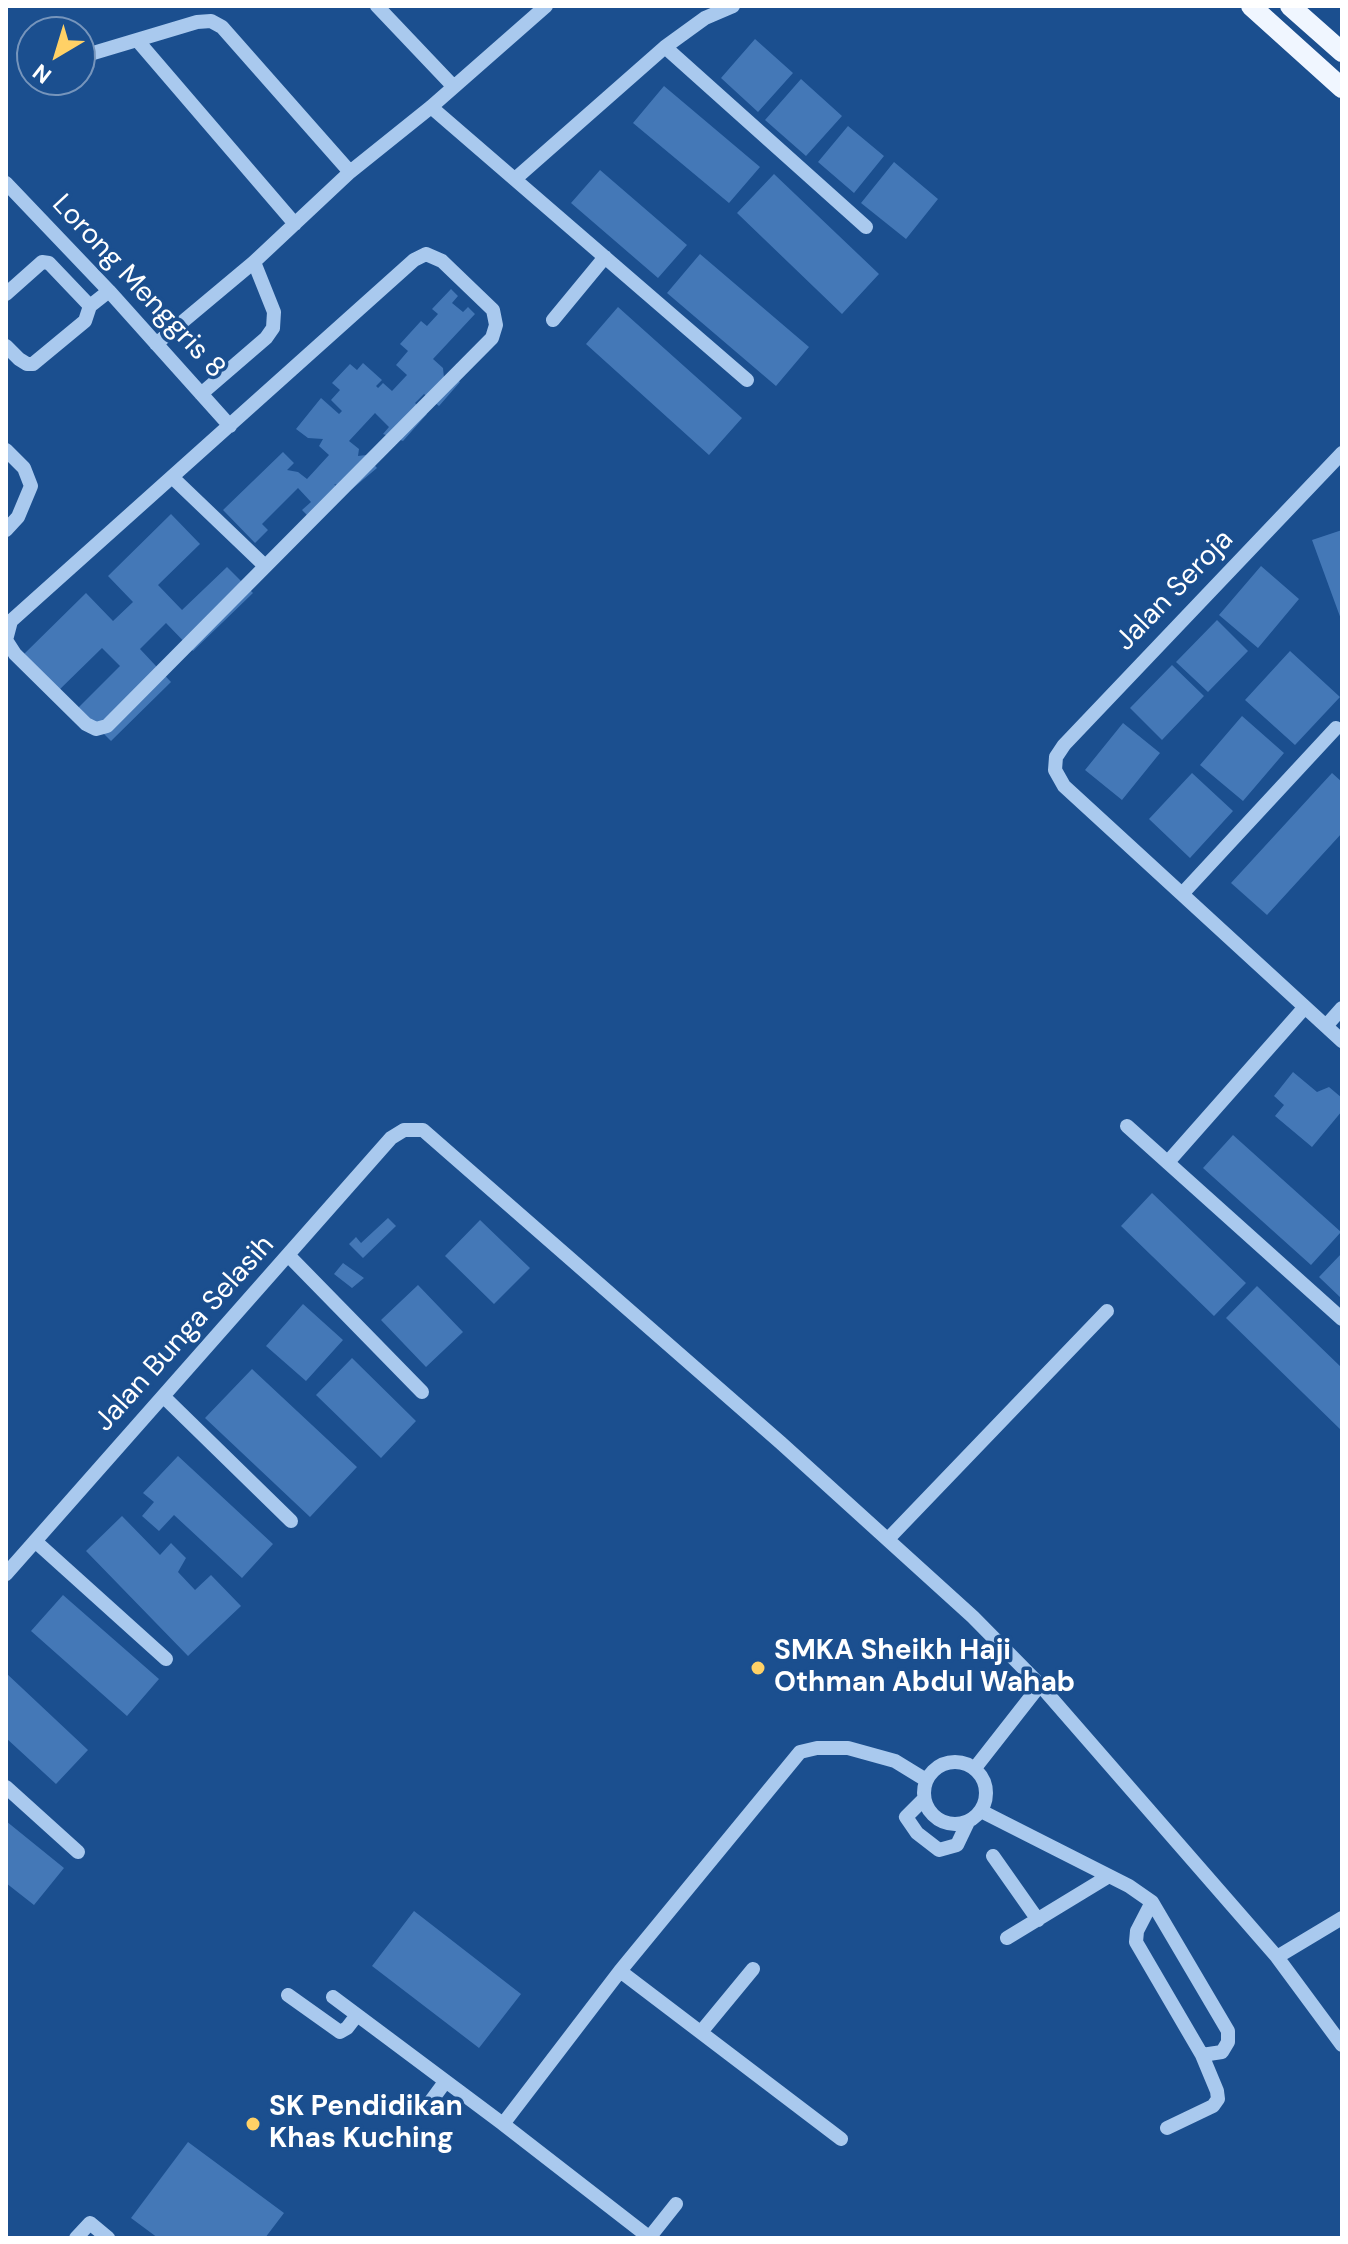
<!DOCTYPE html>
<html>
<head>
<meta charset="utf-8">
<style>
  body { margin:0 }
  #map { position:relative; width:1348px; height:2244px; overflow:hidden; background:#1b4f8f; font-family:"DM Sans",sans-serif }
  canvas { display:block }
  .frame { position:absolute; inset:0; border:8px solid #fff; pointer-events:none }
  .north { position:absolute; left:16px; top:16px; width:80px; height:80px; box-sizing:border-box; background:#1b4f8f; border:2px solid #7695bc; border-radius:50%; rotate:218deg; font-size:22px; font-weight:700; line-height:32px; text-align:center; color:#fff }
  .north::after { content:''; display:block; margin:auto; width:28px; height:36px; background:#ffd166; clip-path:polygon(50% 0,100% 100%,50% 72%,0 100%) }
</style>
</head>
<body>
<div id="map">
<canvas width="1348" height="2244"></canvas>
<div class="frame"></div>
<div class="north">N</div>
</div>
<script>
const ctx = document.querySelector('canvas').getContext('2d');
ctx.lineJoin = 'round';
function fill(path, color) {
  ctx.fillStyle = color;
  ctx.fill(path, 'evenodd');
}
function toPath(rows) {
  const path = new Path2D();
  for (const r of rows) {
    if (r.length === 3) {
      path.moveTo(r[0] + r[2], r[1]);
      path.arc(r[0], r[1], r[2], 0, 2 * Math.PI);
      continue;
    }
    path.moveTo(r[0], r[1]);
    for (let i = 2; i < r.length; i += 2) path.lineTo(r[i], r[i + 1]);
  }
  return path;
}
function stroke(path, color, width, dash) {
  ctx.strokeStyle = color;
  ctx.lineWidth = width;
  ctx.lineCap = dash ? 'butt' : 'round';
  ctx.setLineDash(dash || []);
  ctx.stroke(path);
}
function label(font, color, halo, rows, align = 'center') {
  ctx.font = font + ' "DM Sans",sans-serif';
  ctx.lineWidth = 7;
  ctx.setLineDash([]);
  ctx.textBaseline = 'middle';
  ctx.strokeStyle = halo;
  ctx.fillStyle = color;
  for (const [text, x, y, turn = 0] of rows) {
    ctx.save();
    ctx.translate(x, y);
    ctx.rotate((+turn || 0) * Math.PI / 180);
    ctx.textAlign = isNaN(turn) ? turn : align;
    if (halo) ctx.strokeText(text, 0, 0);
    ctx.fillText(text, 0, 0);
    ctx.restore();
  }
}
fill(toPath([
  [755,39,793,73,758,112,721,78],
  [801,79,842,116,806,156,765,120],
  [664,86,760,167,729,203,633,123],
  [848,126,884,156,854,193,818,162],
  [894,162,938,199,906,239,861,203],
  [600,170,687,245,658,278,571,203],
  [774,174,879,274,842,314,737,213],
  [700,254,809,347,776,386,667,293],
  [451,289,458,296,452,303,463,312,468,307,475,314,433,359,443,368,444,378,449,373,460,382,439,406,424,394,415,403,427,414,403,441,383,434,389,427,375,413,349,441,359,449,358,456,366,455,377,468,352,489,334,484,345,495,316,524,302,510,311,502,298,488,262,524,268,530,255,543,223,510,283,452,294,463,287,470,298,472,307,479,329,455,319,446,323,439,308,438,296,429,321,398,339,414,342,411,331,400,340,390,332,383,350,364,357,370,363,363,382,380,376,386,378,388,383,383,392,391,407,375,396,365,408,351,400,344,421,321,427,326,438,314,432,309],
  [618,307,742,418,709,455,586,344],
  [171,514,200,544,158,585,182,610,227,567,253,593,193,651,166,623,140,649,171,682,111,741,78,708,120,666,102,648,56,693,21,657,86,593,113,621,133,602,108,576],
  [1342,530,1342,622,1312,540],
  [1261,566,1299,599,1258,648,1219,615],
  [1217,620,1248,651,1208,692,1176,662],
  [1290,651,1340,697,1295,745,1245,700],
  [1172,665,1204,696,1162,740,1130,708],
  [1242,716,1284,753,1243,801,1200,765],
  [1123,723,1160,753,1122,800,1085,770],
  [1192,773,1233,811,1190,858,1149,819],
  [1332,773,1342,782,1342,833,1267,915,1231,883],
  [1293,1072,1317,1092,1329,1087,1342,1098,1342,1111,1312,1147,1275,1116,1284,1105,1274,1096],
  [1233,1135,1341,1232,1311,1265,1203,1168],
  [1152,1193,1246,1283,1214,1316,1121,1226],
  [388,1218,396,1226,363,1258,349,1244,356,1237,361,1243],
  [480,1220,530,1268,494,1304,445,1256],
  [1342,1253,1342,1299,1319,1277],
  [343,1263,364,1278,352,1288,334,1274],
  [418,1285,463,1332,426,1367,381,1320],
  [1257,1286,1342,1368,1342,1431,1226,1318],
  [303,1304,343,1340,306,1381,266,1346],
  [352,1358,416,1421,381,1458,316,1395],
  [252,1369,357,1467,310,1517,205,1418],
  [178,1456,273,1544,242,1578,174,1515,159,1531,142,1516,154,1502,143,1493],
  [122,1516,160,1555,171,1543,186,1558,178,1572,195,1590,211,1575,241,1606,188,1656,86,1551],
  [63,1595,159,1679,127,1716,31,1631],
  [6,1673,88,1750,56,1784,6,1738],
  [6,1821,64,1868,34,1905,6,1883],
  [414,1911,521,1994,479,2048,372,1966],
  [188,2142,284,2213,265,2238,158,2238,131,2218]
]), '#4478b7');
stroke(toPath([
  [377,6,453,86],
  [137,40,295,224],
  [665,47,866,227],
  [80,57,197,22,211,21,222,27,350,172],
  [431,107,747,380],
  [515,179,665,47,705,18,733,6],
  [6,183,109,291,230,426],
  [426,254,442,261,493,310,496,325,492,338,107,726,96,729,86,724,15,654,6,640,11,621,414,260,426,254],
  [6,294,42,262,49,263,90,306],
  [553,320,605,257],
  [156,344,254,262,350,172,431,107,546,6],
  [6,346,19,359,27,364,33,364,85,321,90,306,109,291],
  [201,394,266,338,273,328,274,312,254,262],
  [6,450,24,468,31,486,18,517,6,530],
  [1342,453,1064,745,1056,757,1055,770,1064,786,1342,1041],
  [172,477,265,566],
  [1182,894,1336,728],
  [1326,1026,1342,1008],
  [1127,1126,1342,1319],
  [1168,1162,1305,1007],
  [289,1256,422,1392],
  [164,1397,291,1521],
  [888,1539,1107,1311],
  [35,1541,166,1659],
  [6,1574,391,1138,404,1130,423,1130,781,1443,973,1617,1040,1685,1277,1957,1342,2045],
  [955,1793,31],
  [975,1768,1040,1685],
  [6,1787,78,1852],
  [924,1799,906,1817,917,1833,939,1850,957,1845,968,1822],
  [981,1811,1129,1886,1152,1902,1228,2031,1228,2042,1222,2052,1202,2055],
  [993,1856,1038,1920],
  [1152,1902,1137,1931,1136,1942,1202,2055,1217,2091,1218,2099,1213,2106,1167,2128],
  [1007,1938,1109,1876],
  [1277,1957,1342,1918],
  [620,1971,841,2139],
  [288,1995,340,2032,347,2028,357,2015],
  [333,1997,503,2124],
  [701,2032,753,1969],
  [431,2101,445,2082],
  [76,2238,90,2223,108,2238],
  [649,2238,676,2204],
  [650,2238,503,2124,620,1971,800,1752,817,1748,848,1748,895,1761,926,1780]
]), '#a9c9ee', 14);
stroke(toPath([
  [1251,6,1342,88],
  [1290,6,1342,52]
]), '#f0f6ff', 20);
for (const [x, y, r, color] of [
  [758,1668,8,"#ffd166"],
  [253,2124,8,"#ffd166"]
]) {
  const dot = new Path2D();
  dot.arc(x, y, r, 0, 2 * Math.PI);
  ctx.fillStyle = color;
  ctx.fill(dot);
  stroke(dot, '#1b4f8f', 3);
}
label('28px', '#fff', '#1b4f8f', [
  ["Lorong Menggris 8",138,287,47],
  ["Jalan Seroja",1175,591,-46],
  ["Jalan Bunga Selasih",185,1334,-48]
]);
label('bold 28px', '#fff', '#1b4f8f', [
  ["SMKA Sheikh Haji",774,1652],
  ["Othman Abdul Wahab",774,1684],
  ["SK Pendidikan",269,2108],
  ["Khas Kuching",269,2140]
], 'left');
</script>
</body>
</html>
